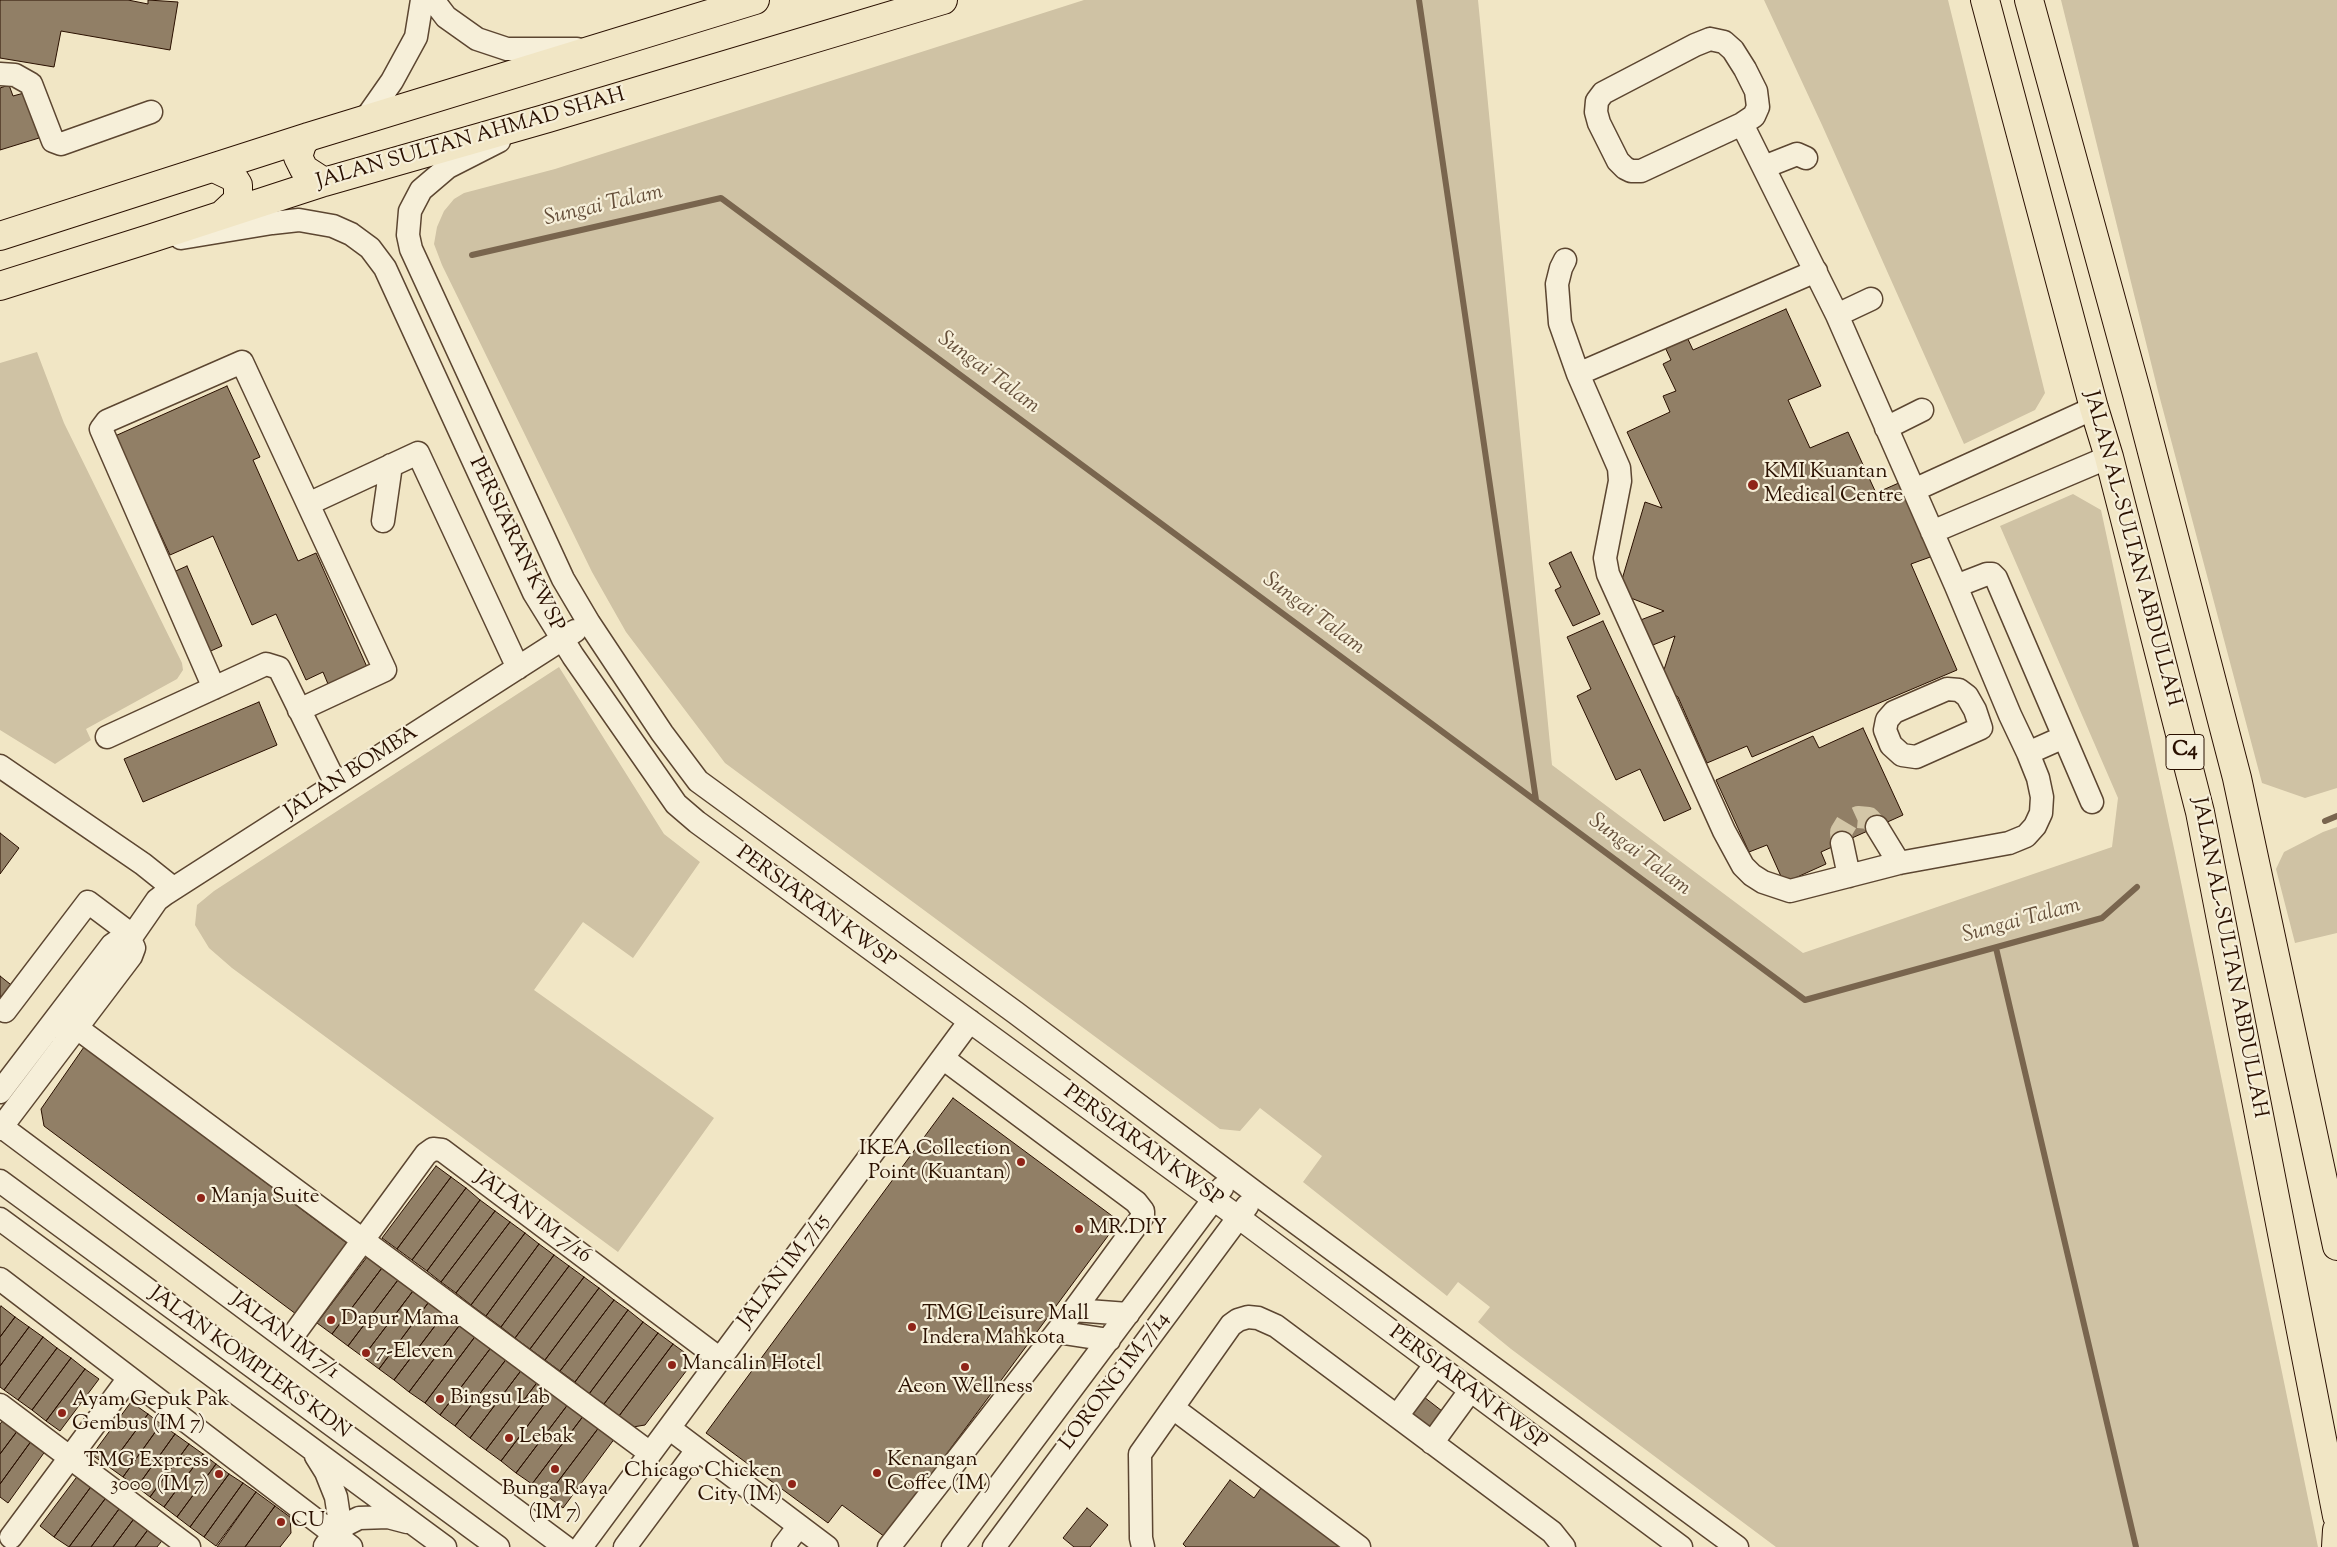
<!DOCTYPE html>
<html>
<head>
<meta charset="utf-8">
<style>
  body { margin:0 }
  canvas { display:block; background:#f1e6c5 }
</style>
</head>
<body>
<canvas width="2337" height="1547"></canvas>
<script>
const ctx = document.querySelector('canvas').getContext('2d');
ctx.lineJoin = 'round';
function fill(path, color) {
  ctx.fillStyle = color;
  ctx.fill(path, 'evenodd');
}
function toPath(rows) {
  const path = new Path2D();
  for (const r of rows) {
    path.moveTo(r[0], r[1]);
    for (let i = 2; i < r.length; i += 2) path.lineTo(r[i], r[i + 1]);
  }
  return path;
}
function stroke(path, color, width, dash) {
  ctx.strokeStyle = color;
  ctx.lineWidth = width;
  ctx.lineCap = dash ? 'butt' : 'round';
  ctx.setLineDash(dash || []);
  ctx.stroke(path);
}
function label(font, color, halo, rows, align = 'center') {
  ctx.font = font + ' "Sorts Mill Goudy",serif';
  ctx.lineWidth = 4.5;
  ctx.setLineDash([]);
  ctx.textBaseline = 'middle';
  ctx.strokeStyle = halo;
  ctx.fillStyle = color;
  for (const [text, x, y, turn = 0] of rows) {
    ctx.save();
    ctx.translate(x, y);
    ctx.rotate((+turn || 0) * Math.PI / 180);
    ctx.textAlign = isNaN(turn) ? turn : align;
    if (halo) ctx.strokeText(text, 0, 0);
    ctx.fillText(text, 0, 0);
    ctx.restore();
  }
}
fill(toPath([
  [1084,0,1478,0,1552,765,1803,953,2112,847,2118,798,2000,526,2073,494,2101,510,2175,853,2318,1547,1776,1547,1511,1349,1478,1322,1490,1307,1458,1282,1447,1296,1303,1182,1322,1156,1260,1108,1240,1131,1220,1129,725,763,626,632,592,572,442,265,434,244,437,227,444,211,454,199,464,193,555,169],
  [1764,0,1948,0,2045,393,2035,410,1964,444,1822,125],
  [2061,0,2337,0,2337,788,2305,798,2262,783,2158,391],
  [37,352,64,423,182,663,183,670,177,679,86,729,91,740,55,764,0,730,0,363],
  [559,667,664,834,700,862,633,958,583,922,534,990,714,1118,618,1252,232,968,209,948,195,925,197,905,214,891],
  [2337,827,2337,933,2295,943,2276,869,2284,852,2323,832]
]), '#cfc2a4');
stroke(toPath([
  [1419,0,1536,800],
  [472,255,721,198,1805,1000,2102,918,2137,887],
  [2325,821,2337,816],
  [1996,948,2136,1547]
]), '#79654e', 6);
const building = toPath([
  [0,0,128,0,148,4,148,0,178,2,170,50,61,31,54,67,0,58,0,0],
  [9,85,13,96,24,93,43,129,37,131,39,138,0,150,0,88,9,85],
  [1786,309,1821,386,1788,400,1810,448,1848,432,1876,493,1901,482,1933,556,1911,564,1957,670,1752,757,1747,746,1707,763,1678,697,1659,685,1675,636,1648,647,1638,621,1664,611,1618,593,1645,502,1662,508,1627,432,1670,412,1663,396,1676,391,1663,364,1671,360,1664,345,1686,335,1693,350,1786,309],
  [227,386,260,457,253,460,298,561,316,553,367,667,328,684,323,672,306,680,276,614,252,625,213,536,170,555,115,436,227,386],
  [1571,552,1600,614,1573,626,1555,590,1561,587,1549,563,1571,552],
  [187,566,222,646,204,654,169,574,187,566],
  [1603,621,1691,809,1664,821,1640,769,1616,780,1577,696,1591,689,1567,637,1603,621],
  [259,702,277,745,143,802,124,759,259,702],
  [1863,728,1903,815,1821,852,1826,864,1784,883,1767,845,1749,852,1716,780,1813,736,1819,748,1863,728],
  [0,833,19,848,0,874,0,833],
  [0,976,15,988,5,1000,0,996,0,976],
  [84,1047,352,1247,300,1317,44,1126,41,1109,84,1047],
  [953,1098,1119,1221,885,1537,842,1505,828,1523,706,1433,953,1098],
  [436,1166,451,1177,397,1249,382,1238,436,1166],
  [451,1177,466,1188,412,1260,397,1249,451,1177],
  [466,1188,480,1200,427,1271,412,1260,466,1188],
  [480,1200,495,1211,441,1282,427,1271,480,1200],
  [495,1211,510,1222,456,1293,441,1282,495,1211],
  [510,1222,525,1233,471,1305,456,1293,510,1222],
  [525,1233,539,1244,486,1316,471,1305,525,1233],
  [539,1244,554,1255,501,1327,486,1316,539,1244],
  [373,1249,388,1260,332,1334,317,1323,373,1249],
  [554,1255,569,1266,515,1338,501,1327,554,1255],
  [388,1260,404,1272,348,1346,332,1334,388,1260],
  [569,1266,584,1277,530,1349,515,1338,569,1266],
  [404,1272,419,1283,363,1357,348,1346,404,1272],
  [584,1277,599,1288,545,1360,530,1349,584,1277],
  [419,1283,434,1295,379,1369,363,1357,419,1283],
  [599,1288,614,1300,560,1371,545,1360,599,1288],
  [434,1295,450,1306,394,1380,379,1369,434,1295],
  [614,1300,628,1310,575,1382,560,1371,614,1300],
  [1,1306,15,1317,0,1337,0,1308,1,1306],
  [450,1306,465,1318,409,1392,394,1380,450,1306],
  [628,1310,643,1322,589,1394,575,1382,628,1310],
  [15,1317,29,1327,0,1366,0,1337,15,1317],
  [465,1318,480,1330,425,1403,409,1392,465,1318],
  [643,1322,658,1333,604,1404,589,1394,643,1322],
  [29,1327,43,1337,4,1390,0,1387,0,1366,29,1327],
  [480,1330,496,1341,440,1415,425,1403,480,1330],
  [658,1333,673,1344,619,1416,604,1404,658,1333],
  [43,1337,57,1348,18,1400,4,1390,43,1337],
  [496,1341,511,1353,455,1426,440,1415,496,1341],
  [673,1344,688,1355,690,1366,645,1425,633,1427,619,1416,673,1344],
  [57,1348,71,1358,32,1410,18,1400,57,1348],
  [511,1353,526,1364,470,1438,455,1426,511,1353],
  [71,1358,85,1369,46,1421,32,1410,71,1358],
  [526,1364,542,1376,486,1450,470,1438,526,1364],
  [85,1369,99,1379,60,1431,46,1421,85,1369],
  [542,1376,557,1387,501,1461,486,1450,542,1376],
  [557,1387,572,1399,516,1473,501,1461,557,1387],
  [1424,1397,1442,1411,1428,1429,1410,1415,1424,1397],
  [572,1399,587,1411,532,1484,516,1473,572,1399],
  [131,1402,148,1414,109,1467,92,1455,131,1402],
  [587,1411,603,1422,547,1496,532,1484,587,1411],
  [148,1414,161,1424,123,1477,109,1467,148,1414],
  [4,1419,18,1430,0,1454,0,1424,4,1419],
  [603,1422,618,1434,563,1508,547,1496,603,1422],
  [161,1424,175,1434,137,1487,123,1477,161,1424],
  [18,1430,32,1440,0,1484,0,1454,18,1430],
  [175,1434,189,1444,150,1497,137,1487,175,1434],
  [32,1440,46,1450,8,1503,0,1497,0,1484,32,1440],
  [189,1444,203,1454,164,1507,150,1497,189,1444],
  [203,1454,216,1464,177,1517,164,1507,203,1454],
  [216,1464,229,1474,190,1527,177,1517,216,1464],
  [79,1474,93,1484,54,1537,40,1526,79,1474],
  [229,1474,243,1483,204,1537,190,1527,229,1474],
  [1230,1480,1254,1498,1266,1481,1354,1547,1186,1547,1183,1544,1230,1480],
  [243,1483,256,1492,216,1546,204,1537,243,1483],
  [93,1484,108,1495,69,1547,54,1537,93,1484],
  [256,1492,275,1506,245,1547,217,1547,256,1492],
  [108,1495,122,1505,91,1547,69,1547,108,1495],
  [122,1505,136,1516,113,1547,91,1547,122,1505],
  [275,1506,290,1517,291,1533,280,1547,245,1547,275,1506],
  [1087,1508,1108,1525,1090,1547,1074,1547,1063,1538,1087,1508],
  [136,1516,150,1527,135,1547,113,1547,136,1516],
  [150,1527,165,1537,157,1547,135,1547,150,1527]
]);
fill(building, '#917f66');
stroke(building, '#2a1000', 1);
stroke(toPath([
  [1842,843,1841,832,1847,822,1858,817,1869,818,1877,827]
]), '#d3c6a7', 22, [22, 11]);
const minor = toPath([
  [433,0,446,17,477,39,507,49,577,49],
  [1710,39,1724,42,1733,50,1745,69,1756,91,1758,107,1754,116,1742,124,1641,171,1631,171,1625,168,1618,161,1599,123,1596,112,1597,101,1603,93,1695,45,1710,39],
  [0,74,15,75,31,84,53,141,61,144,151,112],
  [364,121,392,81,416,37,422,0],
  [499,141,448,167,421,190,410,211,408,235,411,249,563,579,589,623,662,733,698,781,1016,1013,1257,1194,1737,1547],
  [1764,167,1797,154,1806,158],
  [181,238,272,223,299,220,333,226,351,234,370,248,385,268,534,593,573,656,676,804,697,822,1238,1217,1681,1547],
  [1565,260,1561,268,1557,284,1560,323,1578,374,1619,468,1620,481,1605,558,1608,574,1724,831,1743,866,1752,875,1763,882,1790,891,1899,863,2009,843,2026,836,2035,826,2041,813,2042,797,2038,778,2028,753,2010,715,1956,586,1837,315,1742,124],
  [1837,315,1871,299],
  [1578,374,1816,271],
  [1886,428,1922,410],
  [1914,490,2094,408],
  [383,521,391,465],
  [1932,532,2109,457],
  [1956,586,1987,574,1992,574,1996,578,2092,802],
  [214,688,101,429,107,421,242,362,308,504],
  [1947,689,1959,690,1967,696,1975,710,1981,728,1916,757,1902,755,1891,745,1885,730,1887,720,1894,712,1947,689],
  [299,710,385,670,308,504,418,453,518,668],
  [107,737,266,664,279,668,336,784],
  [2028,753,2064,737],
  [0,766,143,864,173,888],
  [1877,827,1899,863],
  [1842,843,1849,876],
  [130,939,157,900,165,894,575,631],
  [5,1011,88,902,132,935],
  [77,1028,650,1453],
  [0,1092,112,945,122,938,130,939],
  [2,1127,565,1547],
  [0,1129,131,956,134,948,130,939],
  [0,1181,498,1547],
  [0,1219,445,1547],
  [0,1279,351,1547],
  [1074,1310,1128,1314],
  [1057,1332,1109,1340],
  [289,1341,426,1154,433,1149,442,1150,720,1359],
  [0,1405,189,1547],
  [1173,1408,1359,1547],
  [1397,1416,1435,1365],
  [669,1428,827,1547],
  [1432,1443,1470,1391],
  [316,1456,326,1472,336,1497,339,1517,334,1534],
  [11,1537,129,1378],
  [325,1546,334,1534,347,1524,359,1518,388,1517,407,1522],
  [581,1547,970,1021],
  [625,1547,697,1450],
  [783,1547,799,1526],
  [889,1547,1074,1310,1143,1216,1143,1211,1136,1202,944,1059],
  [953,1547,1222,1188],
  [994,1547,1247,1206],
  [1143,1547,1141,1538,1140,1454,1231,1325,1238,1320,1248,1317,1258,1318,1276,1326,1552,1532,1564,1547]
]);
const major = toPath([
  [1985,0,2094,408,2109,457,2200,812,2337,1516],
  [2029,0,2137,394,2237,778,2337,1246],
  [308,137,302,144,298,157,304,169,324,182],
  [214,168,233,177,238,185,238,200,222,215],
  [0,236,308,137,755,0],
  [0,286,152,238,324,182,548,118,943,0],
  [2336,1547,2337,1530]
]);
stroke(minor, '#5c4631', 25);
stroke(major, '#2a1000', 30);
stroke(minor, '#f6efd9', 22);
stroke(major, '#f1e6c5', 28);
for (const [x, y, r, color] of [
  [1753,485,6,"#8f2418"],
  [1021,1162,5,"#8f2418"],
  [201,1198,5,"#8f2418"],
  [1079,1229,5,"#8f2418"],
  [331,1320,5,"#8f2418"],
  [912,1327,5,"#8f2418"],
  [366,1353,5,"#8f2418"],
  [672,1365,5,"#8f2418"],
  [965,1367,5,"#8f2418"],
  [440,1399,5,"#8f2418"],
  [62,1413,5,"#8f2418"],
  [509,1438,5,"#8f2418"],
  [555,1469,5,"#8f2418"],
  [877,1473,5,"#8f2418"],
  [219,1474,5,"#8f2418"],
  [792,1484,5,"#8f2418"],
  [281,1522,5,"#8f2418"]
]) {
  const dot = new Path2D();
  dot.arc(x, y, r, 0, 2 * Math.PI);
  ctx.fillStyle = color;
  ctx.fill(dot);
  stroke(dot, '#f6efd9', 2);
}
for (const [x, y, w] of [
  [2185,752,38]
]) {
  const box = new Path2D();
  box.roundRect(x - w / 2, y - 17.5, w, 35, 4);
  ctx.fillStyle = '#f6efd9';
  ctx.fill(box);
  stroke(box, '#2a1000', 1);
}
label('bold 20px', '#2a1000', null, [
  ["C4",2185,752]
]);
label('21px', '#2a1000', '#f6efd9', [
  ["JALAN SULTAN AHMAD SHAH",471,140,-16],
  ["PERSIARAN KWSP",515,545,64],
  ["JALAN AL-SULTAN ABDULLAH",2131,549,75],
  ["JALAN BOMBA",352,774,-33],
  ["PERSIARAN KWSP",815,908,36],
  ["JALAN AL-SULTAN ABDULLAH",2228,958,79],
  ["PERSIARAN KWSP",1142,1147,36],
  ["JALAN IM 7/16",532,1218,37],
  ["JALAN IM 7/15",785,1272,-53],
  ["JALAN IM 7/1",284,1337,37],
  ["JALAN KOMPLEKS KDN",249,1364,36],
  ["LORONG IM 7/14",1116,1382,-53],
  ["PERSIARAN KWSP",1467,1389,37]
]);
label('21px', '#2a1000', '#f6efd9', [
  ["KMI Kuantan",1764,473],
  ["Medical Centre",1764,497],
  ["IKEA Collection",1011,1150,"right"],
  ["Point (Kuantan)",1011,1174,"right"],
  ["Manja Suite",211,1198],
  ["MR.DIY",1089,1229],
  ["TMG Leisure Mall",922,1315],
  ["Indera Mahkota",922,1339],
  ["Dapur Mama",341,1320],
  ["7-Eleven",376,1353],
  ["Mancalin Hotel",682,1365],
  ["Aeon Wellness",965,1388,"center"],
  ["Bingsu Lab",450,1399],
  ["Ayam Gepuk Pak",72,1401],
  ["Gembus (IM 7)",72,1425],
  ["Lebak",519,1438],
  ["Kenangan",887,1461],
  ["Coffee (IM)",887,1485],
  ["TMG Express",209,1462,"right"],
  ["3000 (IM 7)",209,1486,"right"],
  ["Chicago Chicken",782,1472,"right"],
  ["City (IM)",782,1496,"right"],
  ["Bunga Raya",555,1490,"center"],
  ["(IM 7)",555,1514,"center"],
  ["CU",291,1522]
], 'left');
label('italic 22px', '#654f3a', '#f6efd9', [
  ["Sungai Talam",604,207,-13],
  ["Sungai Talam",988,374,37],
  ["Sungai Talam",1313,615,37],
  ["Sungai Talam",1639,856,37],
  ["Sungai Talam",2022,922,-15]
]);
</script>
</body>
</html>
